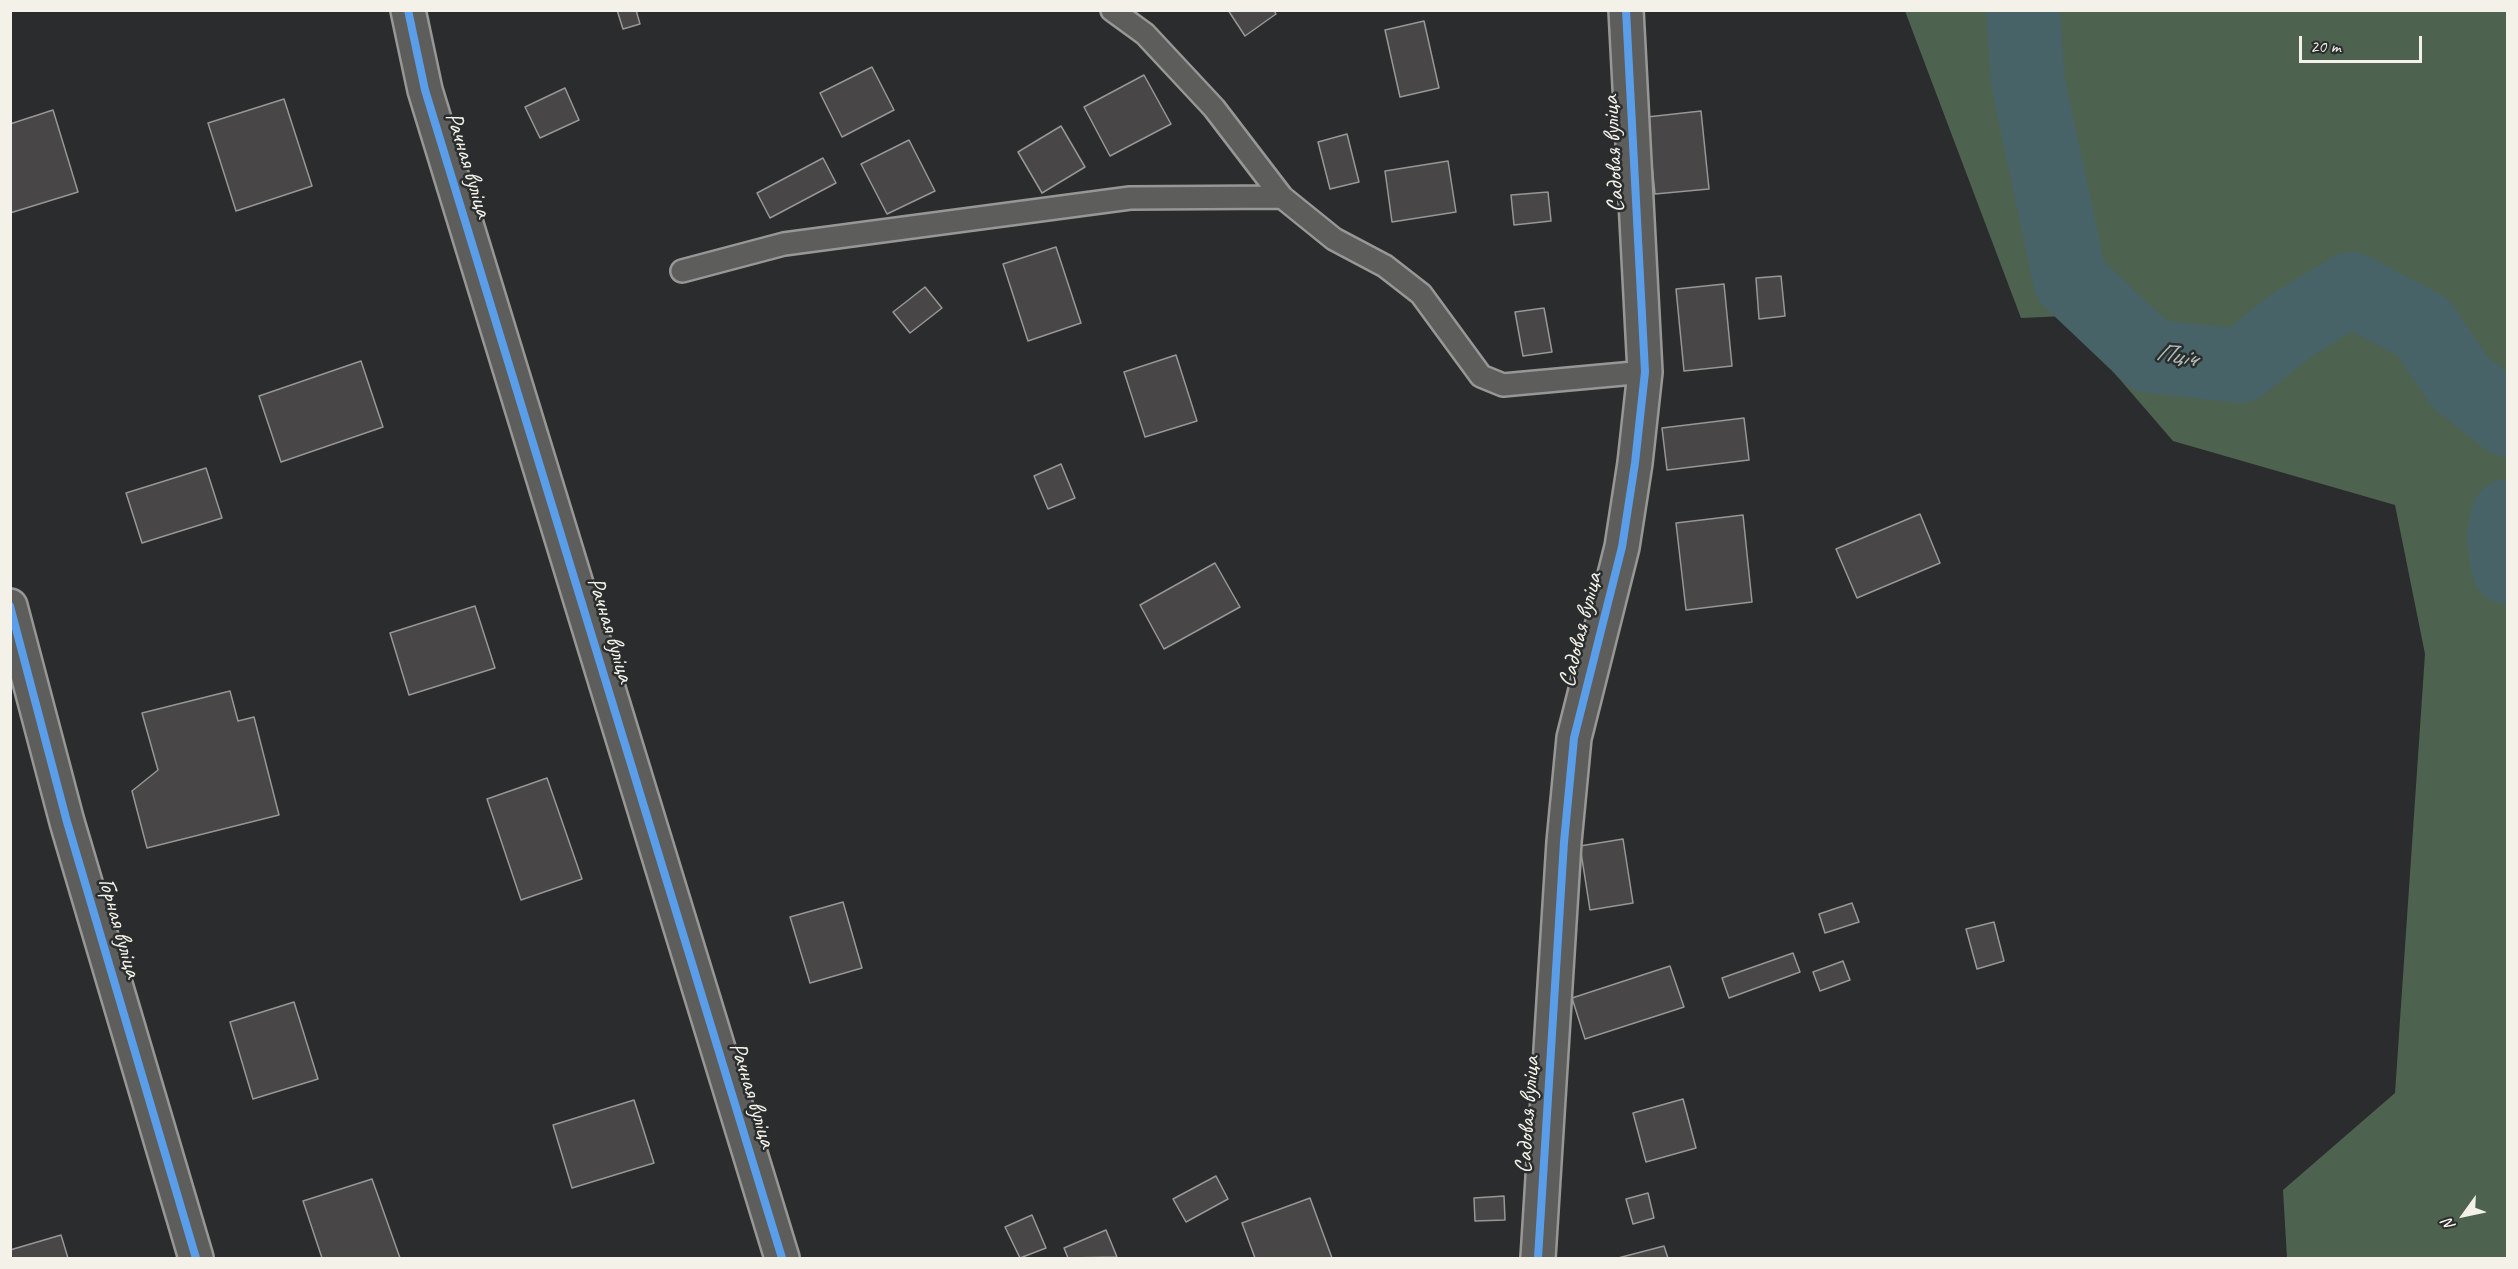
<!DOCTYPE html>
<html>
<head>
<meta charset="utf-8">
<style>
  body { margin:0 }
  #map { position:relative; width:2518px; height:1269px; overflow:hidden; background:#2b2c2d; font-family:Caveat,sans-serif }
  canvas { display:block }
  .frame { position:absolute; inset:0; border:12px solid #f4f1e8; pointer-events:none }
  .north { position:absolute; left:2434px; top:1185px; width:60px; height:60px; -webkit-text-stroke:4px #2a2d2e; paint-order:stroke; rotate:237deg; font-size:16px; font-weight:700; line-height:24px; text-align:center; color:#f4f1e8 }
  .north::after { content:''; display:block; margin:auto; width:21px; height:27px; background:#f4f1e8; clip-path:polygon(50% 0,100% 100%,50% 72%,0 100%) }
  .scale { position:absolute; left:2299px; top:36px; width:123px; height:27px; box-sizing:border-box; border:3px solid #f4f1e8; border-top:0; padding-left:8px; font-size:18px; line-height:21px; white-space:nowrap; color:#f4f1e8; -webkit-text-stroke:4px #2a2d2e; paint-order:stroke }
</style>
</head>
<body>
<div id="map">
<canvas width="2518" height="1269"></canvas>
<div class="frame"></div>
<div class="north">N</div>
<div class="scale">20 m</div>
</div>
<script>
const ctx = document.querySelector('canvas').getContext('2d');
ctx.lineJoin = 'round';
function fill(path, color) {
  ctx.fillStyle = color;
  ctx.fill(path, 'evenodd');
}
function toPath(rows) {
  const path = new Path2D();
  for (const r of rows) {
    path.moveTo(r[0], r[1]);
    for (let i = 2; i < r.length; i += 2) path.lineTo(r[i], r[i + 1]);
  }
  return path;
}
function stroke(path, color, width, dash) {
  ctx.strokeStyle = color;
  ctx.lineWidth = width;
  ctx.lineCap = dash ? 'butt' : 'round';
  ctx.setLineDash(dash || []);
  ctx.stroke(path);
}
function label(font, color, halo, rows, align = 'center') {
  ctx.font = font + ' Caveat,sans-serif';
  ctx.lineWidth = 5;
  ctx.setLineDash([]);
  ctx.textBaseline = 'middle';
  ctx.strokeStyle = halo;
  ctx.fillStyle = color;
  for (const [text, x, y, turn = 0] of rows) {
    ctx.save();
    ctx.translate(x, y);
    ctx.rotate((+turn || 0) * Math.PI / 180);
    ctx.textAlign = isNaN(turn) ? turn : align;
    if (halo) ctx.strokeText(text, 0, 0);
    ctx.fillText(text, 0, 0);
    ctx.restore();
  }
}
fill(toPath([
  [1905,11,2507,11,2507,1258,2287,1258,2283,1190,2395,1093,2425,654,2395,505,2173,441,2065,316,2021,318]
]), '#4e6250');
stroke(toPath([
  [2023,10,2028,82,2070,280,2150,356,2240,366,2292,325,2351,289,2423,327,2460,382,2508,420],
  [2508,516,2504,537,2508,567]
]), '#486367', 74);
const building = toPath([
  [617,10,636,10,640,24,623,29,617,10],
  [1228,10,1274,10,1276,14,1245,36,1228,10],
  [1424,21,1439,88,1400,97,1385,30,1424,21],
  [872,67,894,110,842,137,820,93,872,67],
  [1144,75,1171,124,1110,156,1084,107,1144,75],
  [565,88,579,120,540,138,525,107,565,88],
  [284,99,312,186,236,211,208,123,284,99],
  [53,110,78,192,10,213,10,124,53,110],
  [1701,111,1709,189,1655,194,1647,117,1701,111],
  [1061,126,1085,167,1042,193,1018,152,1061,126],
  [1347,134,1359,182,1330,189,1318,142,1347,134],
  [909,140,935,191,887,214,861,164,909,140],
  [823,158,836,183,770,218,757,193,823,158],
  [1448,161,1456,212,1392,222,1385,171,1448,161],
  [1548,192,1551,221,1514,225,1511,195,1548,192],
  [1056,247,1081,323,1028,341,1003,264,1056,247],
  [1781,276,1785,316,1759,319,1756,278,1781,276],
  [1724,284,1732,366,1684,371,1676,289,1724,284],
  [925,287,942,308,910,333,893,312,925,287],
  [1544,308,1552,352,1523,356,1515,312,1544,308],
  [1176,355,1197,421,1145,437,1124,372,1176,355],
  [361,361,383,427,281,462,259,396,361,361],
  [1744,418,1749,460,1667,470,1662,428,1744,418],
  [1061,464,1075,498,1048,509,1034,476,1061,464],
  [206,468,222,518,142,543,126,493,206,468],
  [1920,514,1940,563,1857,598,1836,549,1920,514],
  [1743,515,1752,602,1686,610,1676,523,1743,515],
  [1215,563,1240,607,1164,649,1140,605,1215,563],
  [475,606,495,668,409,695,390,633,475,606],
  [230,691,238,721,254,717,279,815,147,848,132,791,158,770,142,713,230,691],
  [547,778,582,879,521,900,487,799,547,778],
  [1623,839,1633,903,1590,910,1580,846,1623,839],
  [843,902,862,968,810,983,790,917,843,902],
  [1852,903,1859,922,1825,933,1819,914,1852,903],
  [1994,922,2004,961,1977,969,1966,929,1994,922],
  [1793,953,1800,972,1729,998,1722,978,1793,953],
  [1843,961,1850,980,1820,991,1813,972,1843,961],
  [1670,966,1684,1007,1585,1039,1572,998,1670,966],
  [294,1002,318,1079,253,1099,230,1022,294,1002],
  [1683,1099,1696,1148,1646,1162,1633,1113,1683,1099],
  [634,1100,654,1163,572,1188,553,1125,634,1100],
  [1216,1176,1228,1199,1186,1222,1173,1199,1216,1176],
  [372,1179,400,1258,322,1258,303,1201,372,1179],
  [1648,1193,1654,1218,1633,1224,1626,1199,1648,1193],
  [1504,1196,1505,1220,1475,1221,1474,1198,1504,1196],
  [1310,1198,1332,1258,1255,1258,1242,1223,1310,1198],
  [1032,1215,1046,1248,1020,1258,1005,1227,1032,1215],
  [1106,1230,1117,1257,1068,1258,1064,1248,1106,1230],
  [61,1235,68,1258,10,1258,10,1250,61,1235],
  [1664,1246,1668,1258,1618,1258,1664,1246]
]);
fill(building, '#494647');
stroke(building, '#979796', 1.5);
const lane = toPath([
  [1112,10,1145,34,1214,108,1282,197,1334,239,1385,266,1421,294,1481,376,1503,385,1645,372],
  [682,271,784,244,1130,198,1282,197]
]);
const street = toPath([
  [408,10,425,90,782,1258],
  [10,606,67,822,196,1258]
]);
const secondary = toPath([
  [1538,1258,1564,842,1574,738,1622,547,1635,463,1645,372,1626,10]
]);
stroke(lane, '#979796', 26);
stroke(street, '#979796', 38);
stroke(secondary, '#979796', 38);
stroke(lane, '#5d5d5c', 21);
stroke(street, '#5d5d5c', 33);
stroke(secondary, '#5d5d5c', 33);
stroke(toPath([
  [408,10,425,90,782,1258],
  [10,606,67,822,196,1258],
  [1538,1258,1564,842,1574,738,1622,547,1635,463,1645,372,1626,10]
]), '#5a9eea', 8);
label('24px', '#f4f1e8', '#2a2d2e', [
  ["Садовая вуліца",1614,154,-93],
  ["Рачная вуліца",468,165,73],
  ["Рачная вуліца",610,630,73],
  ["Садовая вуліца",1581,630,-76],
  ["Горная вуліца",119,928,74],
  ["Рачная вуліца",752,1095,73],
  ["Садовая вуліца",1528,1115,-86]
]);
label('italic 26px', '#b0bab7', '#2a2d2e', [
  ["Пціч",2176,356,11]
]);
</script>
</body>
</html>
